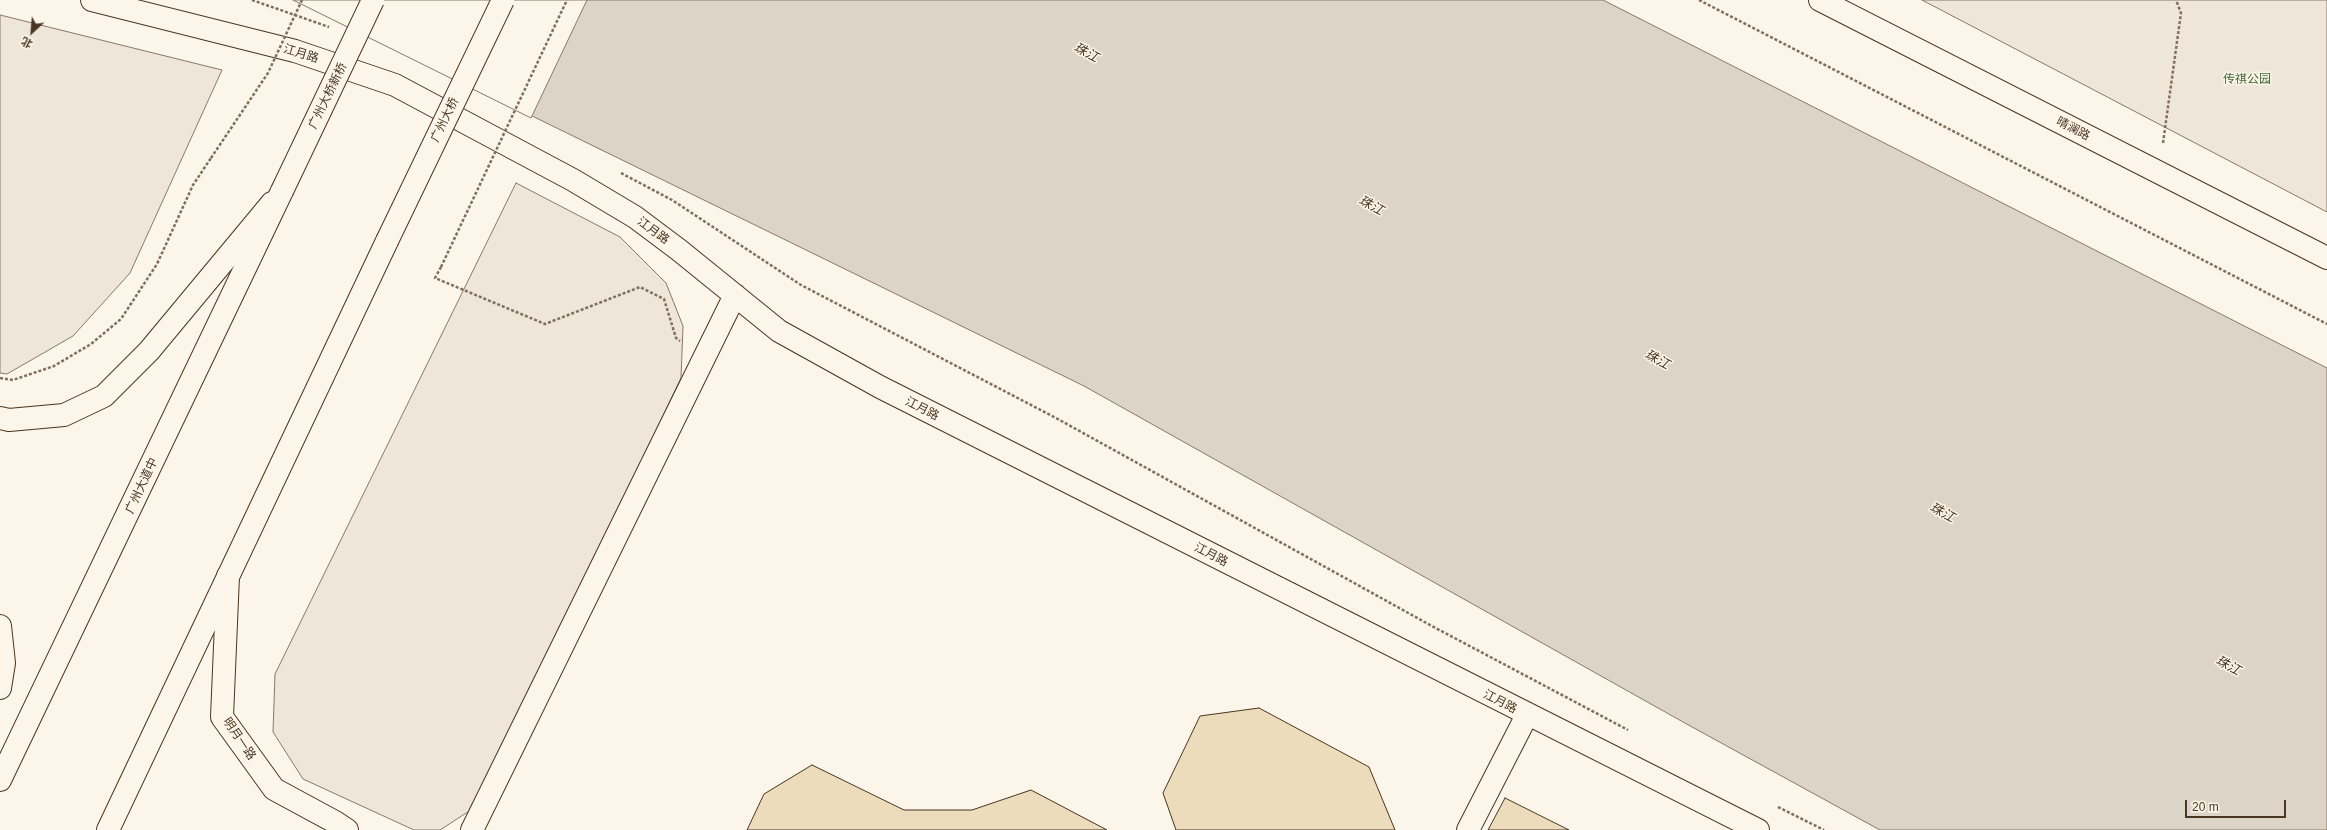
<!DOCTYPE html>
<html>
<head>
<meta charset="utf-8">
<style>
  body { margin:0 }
  #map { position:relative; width:2327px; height:830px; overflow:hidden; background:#fbf6e9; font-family:Helvetica,"Noto Sans SC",sans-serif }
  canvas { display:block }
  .north { position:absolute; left:12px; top:12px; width:40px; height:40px; -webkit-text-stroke:3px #fbf6e9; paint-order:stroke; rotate:206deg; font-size:11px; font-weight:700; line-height:16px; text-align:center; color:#4a3520 }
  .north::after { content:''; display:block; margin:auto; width:14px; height:18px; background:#4a3520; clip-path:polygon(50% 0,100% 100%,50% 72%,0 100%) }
  .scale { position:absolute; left:2185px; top:800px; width:101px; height:18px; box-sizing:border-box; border:2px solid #4a3520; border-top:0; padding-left:5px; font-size:12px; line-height:14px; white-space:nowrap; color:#4a3520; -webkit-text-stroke:3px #fbf6e9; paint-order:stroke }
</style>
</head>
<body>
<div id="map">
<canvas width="2327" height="830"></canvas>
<div class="north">北</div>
<div class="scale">20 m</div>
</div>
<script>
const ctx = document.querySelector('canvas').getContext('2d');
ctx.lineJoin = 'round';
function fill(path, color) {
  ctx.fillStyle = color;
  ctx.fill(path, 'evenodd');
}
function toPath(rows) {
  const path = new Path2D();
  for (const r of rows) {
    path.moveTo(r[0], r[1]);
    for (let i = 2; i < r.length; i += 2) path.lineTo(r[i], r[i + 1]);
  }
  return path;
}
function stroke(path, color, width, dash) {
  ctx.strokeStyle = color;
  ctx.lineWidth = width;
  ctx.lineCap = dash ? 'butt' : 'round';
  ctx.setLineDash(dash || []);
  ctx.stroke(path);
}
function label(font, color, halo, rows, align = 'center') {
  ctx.font = font + ' Helvetica,"Noto Sans SC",sans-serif';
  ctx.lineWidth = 3;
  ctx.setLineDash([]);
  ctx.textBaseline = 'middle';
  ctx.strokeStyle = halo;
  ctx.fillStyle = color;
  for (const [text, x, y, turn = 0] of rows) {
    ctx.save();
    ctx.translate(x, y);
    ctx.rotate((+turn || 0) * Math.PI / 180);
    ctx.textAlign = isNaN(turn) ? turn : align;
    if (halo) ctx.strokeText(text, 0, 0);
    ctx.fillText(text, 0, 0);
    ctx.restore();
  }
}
const green = toPath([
  [1922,0,2327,0,2327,212,1922,0],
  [0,15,222,70,130,273,73,336,7,374,0,373,0,15],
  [516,183,620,237,666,283,683,326,681,378,477,806,440,830,414,830,303,779,273,732,275,674,516,183]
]);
fill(green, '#ede6d9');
stroke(green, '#887966', 1);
const water = toPath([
  [295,0,1603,0,2327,368,2327,830,1880,830,1683,722,1084,386,295,0]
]);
fill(water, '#dcd4c6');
stroke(water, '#887966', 1);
const pier = toPath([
  [293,0,587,0,531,118,293,0]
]);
fill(pier, '#fbf6e9');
stroke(pier, '#887966', 1);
const building = toPath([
  [1259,708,1369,767,1395,830,1176,830,1163,793,1200,716,1259,708],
  [812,765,904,810,972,810,1031,790,1107,830,747,830,764,794,812,765],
  [1505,798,1569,830,1488,830,1505,798]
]);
fill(building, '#ecdcbc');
stroke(building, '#4a3520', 1);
const minor = toPath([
  [92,0,295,51,395,85,573,180,635,217,679,250,779,331,880,387,1758,830],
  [1820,0,2327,258],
  [228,576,222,717,274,789,335,822,347,830],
  [472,830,735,295],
  [1468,830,1527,715]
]);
const major = toPath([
  [0,418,9,420,64,415,104,396,149,351,272,203],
  [0,626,4,663,0,688]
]);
const highway = toPath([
  [0,780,282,191],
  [108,830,387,241]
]);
stroke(minor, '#4a3520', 24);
stroke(major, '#4a3520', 24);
stroke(highway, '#4a3520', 24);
stroke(toPath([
  [252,0,329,27],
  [1699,0,2327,324],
  [2163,143,2181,13,2176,0],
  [621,173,672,200,801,285,1056,418,1430,625,1628,730],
  [441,267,435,278,545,324,640,287,664,299,676,338,680,341],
  [0,378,13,380,54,366,91,344,121,319,157,264,193,185,211,158],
  [1778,807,1824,830]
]), '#7f6f5c', 2.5, [3, 2]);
stroke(minor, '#fbf6e9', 22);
stroke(major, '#fbf6e9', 22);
stroke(highway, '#fbf6e9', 22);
const highwayBridge = toPath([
  [282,191,373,0],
  [387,241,503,0]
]);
stroke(highwayBridge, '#4a3520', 24, []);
stroke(toPath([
  [211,158,268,73,302,0],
  [441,267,567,0]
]), '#7f6f5c', 2.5, [3, 2]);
stroke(highwayBridge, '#fbf6e9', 22);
label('12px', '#4a3520', '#fbf6e9', [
  ["江月路",301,54,17],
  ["广州大桥新桥",328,96,-64],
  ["广州大桥",445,120,-64],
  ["晴澜路",2073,129,27],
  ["江月路",653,231,36],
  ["江月路",922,409,27],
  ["广州大道中",142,486,-65],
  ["江月路",1211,555,27],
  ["江月路",1500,702,27],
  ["明月一路",239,739,56]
]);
label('12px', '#436837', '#fbf6e9', [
  ["传祺公园",2247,80]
]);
label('italic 13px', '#4a3520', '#fbf6e9', [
  ["珠江",1086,53,28],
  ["珠江",1371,206,28],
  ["珠江",1657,360,28],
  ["珠江",1942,513,28],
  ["珠江",2228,666,28]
]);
</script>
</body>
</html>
